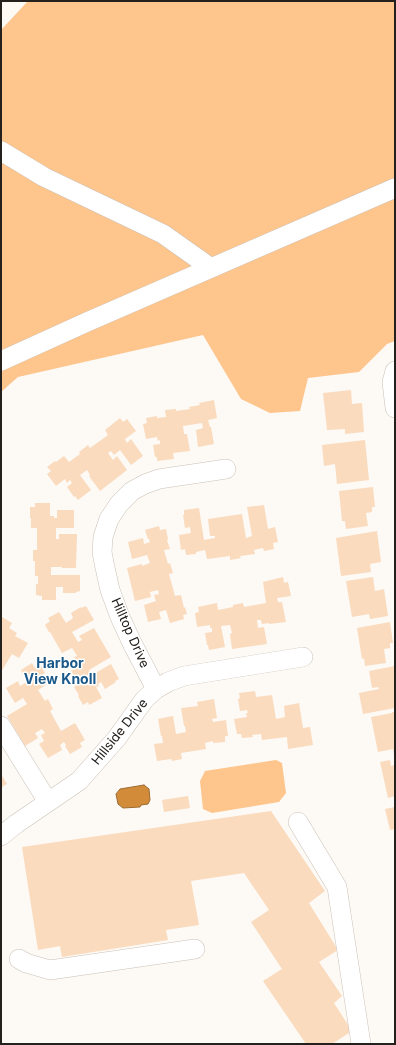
<!DOCTYPE html>
<html>
<head>
<meta charset="utf-8">
<style>
  body { margin:0 }
  #map { position:relative; width:396px; height:1045px; overflow:hidden; background:#fdf9f5; font-family:Inter,sans-serif }
  canvas { display:block }
  .frame { position:absolute; inset:0; border:2px solid #24201d; pointer-events:none }
</style>
</head>
<body>
<div id="map">
<canvas width="396" height="1045"></canvas>
<div class="frame"></div>
</div>
<script>
const ctx = document.querySelector('canvas').getContext('2d');
ctx.lineJoin = 'round';
function fill(path, color) {
  ctx.fillStyle = color;
  ctx.fill(path, 'evenodd');
}
function toPath(rows) {
  const path = new Path2D();
  for (const r of rows) {
    path.moveTo(r[0], r[1]);
    for (let i = 2; i < r.length; i += 2) path.lineTo(r[i], r[i + 1]);
  }
  return path;
}
function stroke(path, color, width, dash) {
  ctx.strokeStyle = color;
  ctx.lineWidth = width;
  ctx.lineCap = dash ? 'butt' : 'round';
  ctx.setLineDash(dash || []);
  ctx.stroke(path);
}
function label(font, color, halo, rows, align = 'center') {
  ctx.font = font + ' Inter,sans-serif';
  ctx.lineWidth = 3;
  ctx.setLineDash([]);
  ctx.textBaseline = 'middle';
  ctx.strokeStyle = halo;
  ctx.fillStyle = color;
  for (const [text, x, y, turn = 0] of rows) {
    ctx.save();
    ctx.translate(x, y);
    ctx.rotate((+turn || 0) * Math.PI / 180);
    ctx.textAlign = isNaN(turn) ? turn : align;
    if (halo) ctx.strokeText(text, 0, 0);
    ctx.fillText(text, 0, 0);
    ctx.restore();
  }
}
fill(toPath([
  [28,1,395,1,395,341,387,344,359,372,308,378,300,411,270,413,241,399,203,335,18,377,1,392,1,30],
  [276,760,282,763,286,793,279,802,212,813,203,809,200,781,205,771]
]), '#fec58c');
const water = toPath([
  [144,785,149,789,150,800,148,804,141,805,140,807,123,808,118,804,116,794,120,789,144,785]
]);
fill(water, '#d28b39');
stroke(water, '#9e6b31', 1);
fill(toPath([
  [351,390,352,404,362,403,364,432,345,434,345,429,327,430,323,393],
  [214,400,217,418,208,420,210,427,211,427,214,444,198,447,196,430,203,428,202,423,183,426,184,434,187,434,190,451,173,453,174,459,157,461,157,457,155,457,153,445,160,444,160,440,158,441,157,437,146,439,143,424,147,423,146,418,157,416,157,418,166,417,165,410,176,409,176,411,190,409,189,407,200,405,199,403],
  [120,418,123,422,127,419,136,431,125,439,127,443,131,439,143,456,131,465,120,450,114,455,111,451,108,453,113,460,117,456,127,470,100,491,89,476,90,475,87,470,80,475,91,490,78,500,75,496,74,497,67,487,72,483,70,480,67,483,65,479,56,486,47,474,51,471,47,467,55,461,56,462,64,456,69,462,80,454,79,452,88,445,90,448,108,435,105,430],
  [365,440,369,480,337,484,335,464,324,466,322,445],
  [373,487,375,507,372,507,372,512,366,513,368,526,346,529,345,521,342,521,339,491],
  [35,503,50,503,50,516,54,516,54,518,57,518,57,510,74,510,74,528,56,528,56,539,59,539,59,534,77,534,76,568,62,568,62,567,51,567,51,575,80,575,80,591,76,592,76,593,63,593,63,587,56,587,56,600,42,600,42,596,36,595,36,584,38,584,38,576,35,576,35,561,33,561,33,550,37,550,37,528,31,528,31,518,30,518,30,507,35,507],
  [264,505,268,529,275,527,278,542,273,543,274,549,264,551,263,548,254,550,255,554,240,556,241,558,230,560,230,556,207,559,205,550,196,552,196,554,186,555,185,549,181,550,179,535,191,533,190,527,185,528,183,515,184,515,184,510,199,508,204,540,215,538,215,536,210,536,208,519,242,514,246,538,252,536,247,507],
  [159,526,160,530,166,529,168,539,167,540,170,549,164,550,168,564,170,563,173,573,169,574,175,596,181,595,184,608,185,607,187,614,183,615,184,619,170,623,166,610,159,612,161,619,148,622,144,605,156,601,154,595,159,594,158,590,150,592,151,597,135,601,127,568,142,564,142,566,150,563,147,555,132,559,128,542,143,538,144,544,150,542,149,539,148,539,145,530],
  [377,531,381,562,370,564,371,572,341,576,336,538],
  [283,577,284,583,288,582,291,596,277,598,278,602,282,602,286,622,269,624,269,623,262,624,261,620,257,620,258,628,264,627,267,644,232,649,230,634,232,633,230,625,221,626,225,647,209,650,208,645,207,645,205,633,212,632,212,628,210,628,210,625,197,627,195,613,199,612,198,607,217,603,218,610,233,607,233,605,243,603,244,607,266,603,263,582],
  [373,577,375,591,384,589,388,616,370,619,369,614,352,617,346,581],
  [86,606,94,620,72,632,78,642,82,640,79,636,94,628,111,657,89,670,92,675,111,664,119,679,115,681,116,682,105,689,101,682,98,684,99,686,96,687,102,698,89,705,88,702,83,705,78,696,79,695,74,687,78,684,71,671,79,666,74,657,77,656,72,648,62,653,50,632,49,632,45,625,50,621,48,618,59,612,66,623,73,618,71,613,81,607,81,608],
  [2,617,12,623,9,628,17,633,15,636,28,643,19,658,12,654,1,672,1,619],
  [390,622,393,643,390,643,390,648,384,649,386,663,365,666,364,658,362,659,357,628],
  [32,663,35,668,40,664,45,673,43,674,49,683,38,690,45,701,48,699,53,709,50,711,61,731,75,723,85,740,80,743,82,747,70,754,65,746,66,745,64,742,60,745,62,750,48,758,39,744,44,741,41,735,45,733,42,729,35,733,38,738,25,746,7,716,27,704,23,698,15,703,6,688,18,681,20,686,27,682,21,670],
  [395,666,395,708,363,714,359,693,379,689,378,687,372,688,369,671],
  [255,691,256,697,272,695,276,719,285,717,284,706,299,703,303,728,310,727,313,745,288,749,287,737,262,740,261,734,252,735,253,737,242,738,241,734,237,734,234,719,247,717,246,713,248,713,247,710,240,711,238,699,240,698,239,693],
  [214,699,217,718,212,719,213,722,226,720,228,736,225,736,225,742,213,743,213,741,205,743,206,749,181,753,182,759,172,761,171,759,157,761,154,744,163,743,162,736,161,736,158,719,173,716,176,734,186,732,185,726,184,726,181,708,198,706,197,702],
  [392,712,395,712,395,756,394,756,393,749,378,752,371,717,392,713],
  [390,760,391,766,395,765,395,796,388,798,380,762],
  [1,774,7,784,3,786,3,787,1,788],
  [188,796,190,808,164,812,162,800],
  [395,807,395,829,390,830,385,809],
  [271,811,325,891,309,903,338,950,319,962,342,996,334,1003,352,1031,332,1044,306,1044,263,981,282,969,251,922,269,910,244,873,191,881,199,925,166,930,168,940,62,957,60,946,38,950,22,847]
]), '#fadbbe');
const minor = toPath([
  [1,151,44,177,163,234,211,268],
  [1,361,87,322,395,188],
  [395,371,392,382,395,408],
  [156,689,132,643,120,617,110,590,104,563,102,552,103,537,109,519,119,504,132,491,145,484,159,479,226,469],
  [1,726,48,802],
  [298,822,337,887,361,1044],
  [1,836,16,824,79,781,117,738,144,700,156,689,168,682,184,676,303,657],
  [19,959,26,963,50,970,195,949]
]);
stroke(minor, '#cbc1b7', 20);
stroke(minor, '#fff', 19);
label('13px', '#24201d', '#fff', [
  ["Hilltop Drive",130,633,66],
  ["Hillside Drive",120,732,-51]
]);
label('bold 14px', '#195888', '#fff', [
  ["Harbor",60,664],
  ["View Knoll",60,680]
]);
</script>
</body>
</html>
